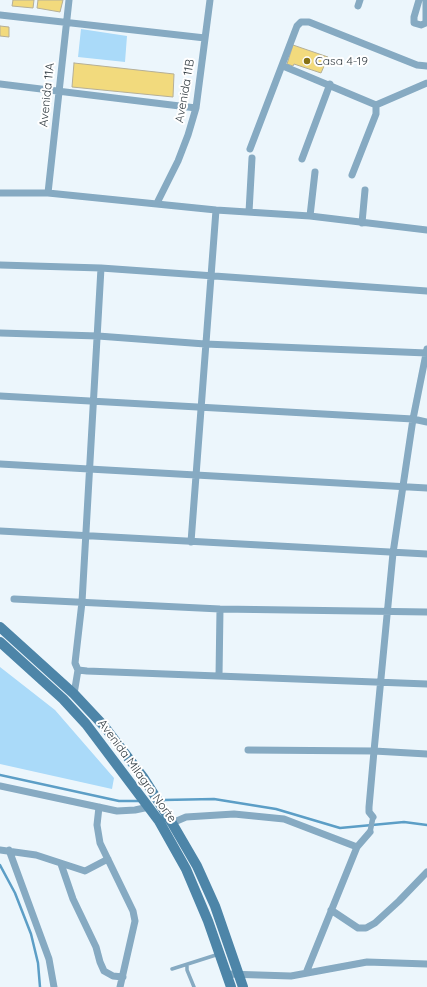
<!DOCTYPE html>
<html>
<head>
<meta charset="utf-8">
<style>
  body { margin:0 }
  canvas { display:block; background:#ecf6fc }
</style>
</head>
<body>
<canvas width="427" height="987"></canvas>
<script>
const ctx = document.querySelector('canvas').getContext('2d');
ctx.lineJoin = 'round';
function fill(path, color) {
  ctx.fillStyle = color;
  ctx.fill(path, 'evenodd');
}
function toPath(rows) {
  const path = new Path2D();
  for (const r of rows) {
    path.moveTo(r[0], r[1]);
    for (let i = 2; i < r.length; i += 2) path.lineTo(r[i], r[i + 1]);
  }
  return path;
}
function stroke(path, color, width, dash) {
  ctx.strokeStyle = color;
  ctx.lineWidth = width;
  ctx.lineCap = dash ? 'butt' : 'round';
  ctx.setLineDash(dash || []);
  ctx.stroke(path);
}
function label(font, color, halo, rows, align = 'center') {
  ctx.font = font + ' Quicksand,sans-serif';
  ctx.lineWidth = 4;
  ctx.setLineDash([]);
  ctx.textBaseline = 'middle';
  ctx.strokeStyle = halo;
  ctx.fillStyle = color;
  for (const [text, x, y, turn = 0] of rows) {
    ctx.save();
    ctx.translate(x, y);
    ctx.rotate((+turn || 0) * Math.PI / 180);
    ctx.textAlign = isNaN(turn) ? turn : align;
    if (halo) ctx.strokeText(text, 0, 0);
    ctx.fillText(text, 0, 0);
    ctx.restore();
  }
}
fill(toPath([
  [81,29,127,36,125,62,78,57],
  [0,667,55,710,114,778,112,789,0,764]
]), '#aadaf9');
stroke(toPath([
  [0,775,119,801,139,801],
  [163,800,214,799,276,809,340,828,404,822,427,825],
  [0,865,15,893,31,934,38,963,40,987]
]), '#5c9ec6', 2.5);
const building = toPath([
  [13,0,34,0,33,8,12,6,13,0],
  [38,0,63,0,60,12,37,8,38,0],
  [0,26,9,27,9,37,0,36,0,26],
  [293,45,328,57,321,73,294,64,293,66,287,64,293,45],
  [74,63,174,74,173,97,72,87,74,63]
]);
fill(building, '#f2da7d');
stroke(building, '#b5af97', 1);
stroke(toPath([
  [187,966,187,970,194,987],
  [172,969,219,954]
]), '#86aac2', 3.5);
stroke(toPath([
  [370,832,373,817]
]), '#86aac2', 5.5);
stroke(toPath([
  [419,0,414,17,414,23,421,25,426,23,426,0],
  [358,6,360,0],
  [0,15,205,38],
  [283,66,376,105],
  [0,84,196,108],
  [250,149,297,26,301,22,309,22,417,65,427,66],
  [302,159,330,84],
  [352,175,376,114,376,105,427,83],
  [0,193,48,193,216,210,310,216,427,230],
  [48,193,69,0],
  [157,203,178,161,188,135,196,108,210,0],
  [249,212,252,158],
  [310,216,315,172],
  [362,223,365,190],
  [0,265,101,268,427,291],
  [0,333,98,336,205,344,427,353],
  [0,396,413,419,427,422],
  [0,464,427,488],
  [0,531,427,554],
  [191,542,216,210],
  [14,599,220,609,427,612],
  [78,670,87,671,427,684],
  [219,676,220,609],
  [74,694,78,670,75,663,82,602,101,268],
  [248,750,374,751,427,754],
  [0,786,117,811,135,810,149,807],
  [99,807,97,825,100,843,133,911,135,921,120,987],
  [373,817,369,812,369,807,374,751,393,553,413,419,427,349],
  [172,823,186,817,234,814,284,819,357,847,306,973],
  [357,847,370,832],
  [0,850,36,855,85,871,108,859],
  [9,850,49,959,54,987],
  [61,864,73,899,96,947,100,962,104,971,113,976,123,977],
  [331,910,358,928,366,928,375,923,399,901,427,872],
  [227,974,291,976,367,962,427,964]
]), '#86aac2', 7);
stroke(toPath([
  [0,627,74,694,104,726,143,777,172,823,197,866,215,906,243,987],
  [0,642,63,699,86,724,159,821,186,869,208,921,231,987]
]), '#4d85a8', 10);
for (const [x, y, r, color] of [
  [307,61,4,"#877214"]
]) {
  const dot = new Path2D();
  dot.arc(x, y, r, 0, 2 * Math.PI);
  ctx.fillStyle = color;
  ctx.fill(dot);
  stroke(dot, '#fff', 1.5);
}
label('12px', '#333d43', '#fff', [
  ["Casa 4-19",315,61]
], 'left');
label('12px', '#333d43', '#fff', [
  ["Avenida 11B",185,91,-80],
  ["Avenida 11A",47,95,-84],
  ["Avenida Milagro Norte",137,771,54]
]);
</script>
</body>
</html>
